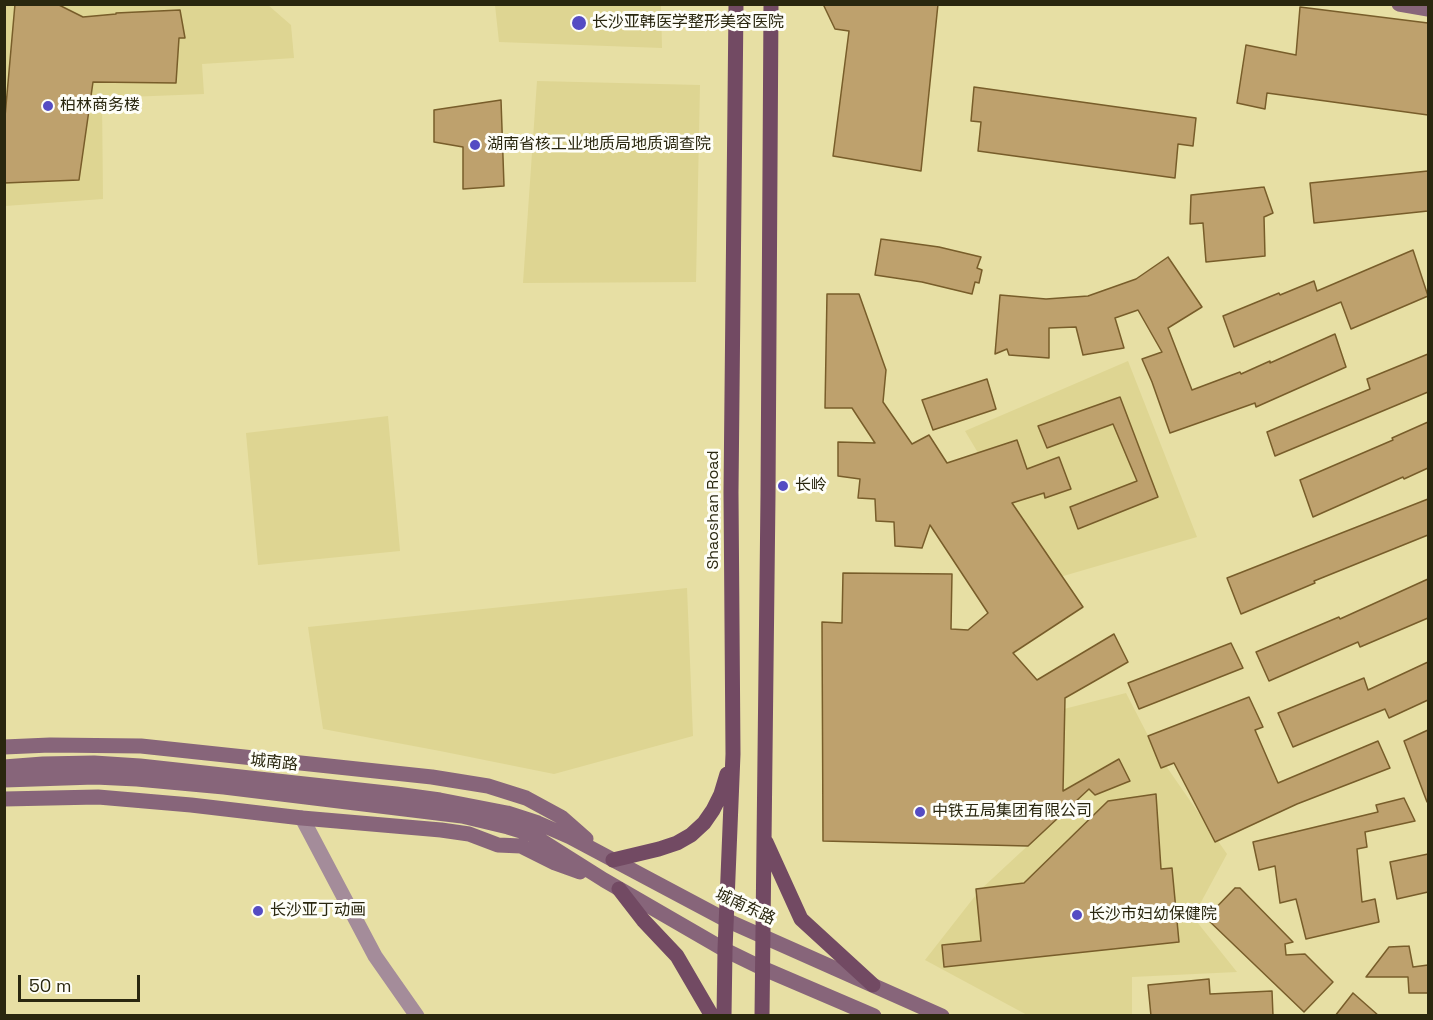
<!DOCTYPE html>
<html>
<head>
<meta charset="utf-8">
<style>
  body { margin:0 }
  #map { position:relative; width:1433px; height:1020px; overflow:hidden; background:#e7dfa4; font-family:"Space Grotesk",sans-serif }
  canvas { display:block }
  .frame { position:absolute; inset:0; border:6px solid #2a270f; pointer-events:none }
  .scale { position:absolute; left:18px; top:975px; width:122px; height:27px; box-sizing:border-box; border:3px solid #2a270f; border-top:0; padding-left:8px; font-size:18px; line-height:21px; white-space:nowrap; color:#2a270f; -webkit-text-stroke:4px #fefef8; paint-order:stroke }
</style>
</head>
<body>
<div id="map">
<canvas width="1433" height="1020"></canvas>
<div class="frame"></div>
<div class="scale">50 m</div>
</div>
<script>
const ctx = document.querySelector('canvas').getContext('2d');
ctx.lineJoin = 'round';
function fill(path, color) {
  ctx.fillStyle = color;
  ctx.fill(path, 'evenodd');
}
function toPath(rows) {
  const path = new Path2D();
  for (const r of rows) {
    path.moveTo(r[0], r[1]);
    for (let i = 2; i < r.length; i += 2) path.lineTo(r[i], r[i + 1]);
  }
  return path;
}
function stroke(path, color, width, dash) {
  ctx.strokeStyle = color;
  ctx.lineWidth = width;
  ctx.lineCap = dash ? 'butt' : 'round';
  ctx.setLineDash(dash || []);
  ctx.stroke(path);
}
function label(font, color, halo, rows, align = 'center') {
  ctx.font = font + ' "Space Grotesk","Noto Sans SC",sans-serif';
  ctx.lineWidth = 6;
  ctx.setLineDash([]);
  ctx.textBaseline = 'middle';
  ctx.strokeStyle = halo;
  ctx.fillStyle = color;
  for (const [text, x, y, turn = 0] of rows) {
    ctx.save();
    ctx.translate(x, y);
    ctx.rotate((+turn || 0) * Math.PI / 180);
    ctx.textAlign = isNaN(turn) ? turn : align;
    if (halo) ctx.strokeText(text, 0, 0);
    ctx.fillText(text, 0, 0);
    ctx.restore();
  }
}
fill(toPath([
  [5,5,268,5,291,25,294,58,202,64,204,94,102,98,103,199,5,206],
  [495,5,661,5,662,48,499,42],
  [537,81,700,85,696,282,523,283],
  [1128,361,1197,537,1053,579,965,431],
  [388,416,400,551,258,565,246,433],
  [687,588,693,736,554,774,440,751,323,729,308,627],
  [1126,693,1157,753,1227,854,1193,917,1237,972,1132,977,1132,1015,1029,1016,925,960,979,891,1063,813,1064,709]
]), '#ded592');
const building = toPath([
  [15,4,57,4,83,17,116,14,116,13,180,10,185,38,179,38,176,83,93,82,79,180,4,183,4,128,15,4],
  [823,4,938,4,921,171,833,156,849,31,835,29,823,4],
  [1300,7,1428,23,1428,115,1267,93,1265,109,1237,103,1246,45,1296,55,1300,7],
  [974,87,1196,118,1193,146,1178,144,1175,178,978,151,981,122,971,121,974,87],
  [501,100,504,186,463,189,463,147,434,142,434,110,501,100],
  [1428,171,1428,211,1314,223,1310,183,1428,171],
  [1264,187,1273,213,1264,217,1265,256,1206,262,1203,223,1190,224,1191,195,1264,187],
  [881,239,939,247,981,257,977,268,982,270,979,283,975,282,972,294,922,282,875,275,881,239],
  [1413,250,1428,296,1351,329,1341,302,1234,347,1223,316,1279,293,1280,295,1314,281,1317,291,1413,250],
  [1168,257,1202,307,1168,328,1192,390,1240,372,1241,374,1270,361,1270,363,1335,334,1346,367,1256,407,1255,403,1170,433,1152,382,1142,359,1162,352,1138,310,1115,318,1124,348,1083,355,1076,327,1049,328,1049,358,1009,355,1007,349,995,354,1000,295,1046,299,1088,296,1136,279,1168,257],
  [827,294,859,294,886,370,883,402,912,444,929,435,947,463,1017,440,1027,469,1059,457,1071,489,1045,498,1044,493,1012,503,1083,607,1013,653,1037,680,1114,634,1128,662,1065,698,1063,791,1119,759,1130,781,1095,795,1089,789,1028,846,823,841,822,622,842,623,843,573,952,574,951,629,968,630,988,613,930,525,922,548,895,546,894,522,876,521,875,499,858,498,860,479,838,476,838,442,875,443,852,408,825,408,827,294],
  [1428,354,1428,392,1275,456,1267,432,1370,389,1367,379,1428,354],
  [987,379,996,409,933,430,922,400,987,379],
  [1120,397,1158,497,1078,529,1070,507,1137,481,1113,424,1047,448,1038,426,1120,397],
  [1428,422,1428,468,1404,479,1403,477,1313,517,1300,480,1393,440,1392,438,1428,422],
  [1428,499,1428,535,1314,581,1315,583,1241,614,1227,578,1428,499],
  [1428,579,1428,618,1360,647,1358,642,1269,681,1256,652,1339,617,1340,619,1428,579],
  [1231,643,1243,668,1139,709,1128,683,1231,643],
  [1428,662,1428,700,1389,718,1385,709,1293,747,1278,713,1364,678,1368,690,1428,662],
  [1249,697,1263,727,1255,730,1278,783,1378,741,1390,768,1297,804,1215,842,1174,763,1161,768,1148,736,1249,697],
  [1428,730,1428,802,1427,802,1404,741,1428,730],
  [1156,794,1161,869,1172,868,1179,942,944,967,942,945,981,941,976,889,1024,883,1108,801,1156,794],
  [1404,798,1415,821,1365,832,1367,847,1357,849,1362,902,1375,899,1379,922,1306,939,1296,899,1280,903,1275,866,1259,870,1253,842,1378,812,1376,805,1404,798],
  [1428,854,1428,892,1397,899,1390,862,1428,854],
  [1235,888,1240,888,1293,942,1285,944,1286,955,1305,954,1333,982,1304,1012,1206,918,1235,888],
  [1409,946,1413,967,1428,965,1428,993,1409,993,1408,977,1366,977,1389,947,1409,946],
  [1209,979,1210,994,1272,991,1273,1016,1151,1016,1148,985,1209,979],
  [1353,993,1379,1016,1335,1016,1353,993]
]);
fill(building, '#bea16d');
stroke(building, '#785d2a', 1.5);
stroke(toPath([
  [302,818,375,956,417,1016]
]), '#a48c9a', 15);
stroke(toPath([
  [1399,4,1428,9],
  [4,747,50,745,141,746,432,777,488,786,526,798,561,817,586,839],
  [4,767,43,764,94,763,140,766,396,794,440,800,507,813,538,823,570,837,726,920,942,1016],
  [4,780,95,777,137,779,224,787,462,816,508,827,531,834,604,880,725,950,762,968,874,1016],
  [4,799,98,797,191,805,302,818,441,830,469,834,498,845,521,846,555,863,580,872]
]), '#87657a', 15);
stroke(toPath([
  [766,842,801,919,873,985],
  [613,860,659,849,677,843,691,835,704,823,713,810,721,794,727,774],
  [619,889,643,920,677,956,712,1016],
  [724,1016,725,950,733,754,731,492,736,4],
  [762,1016,768,495,771,4]
]), '#724a63', 15);
for (const [x, y, r, color] of [
  [579,23,8,"#554cc3"],
  [48,106,6,"#554cc3"],
  [475,145,6,"#554cc3"],
  [783,486,6,"#554cc3"],
  [920,812,6,"#554cc3"],
  [258,911,6,"#554cc3"],
  [1077,915,6,"#554cc3"]
]) {
  const dot = new Path2D();
  dot.arc(x, y, r, 0, 2 * Math.PI);
  ctx.fillStyle = color;
  ctx.fill(dot);
  stroke(dot, '#fefef8', 2);
}
label('16px', '#2a270f', '#fefef8', [
  ["长沙亚韩医学整形美容医院",592,23],
  ["柏林商务楼",60,106],
  ["湖南省核工业地质局地质调查院",487,145],
  ["长岭",795,486],
  ["中铁五局集团有限公司",932,812],
  ["长沙亚丁动画",270,911],
  ["长沙市妇幼保健院",1089,915]
], 'left');
label('16px', '#2a270f', '#fefef8', [
  ["Shaoshan Road",714,510,-90],
  ["城南路",274,763,6],
  ["城南东路",745,907,25]
]);
</script>
</body>
</html>
